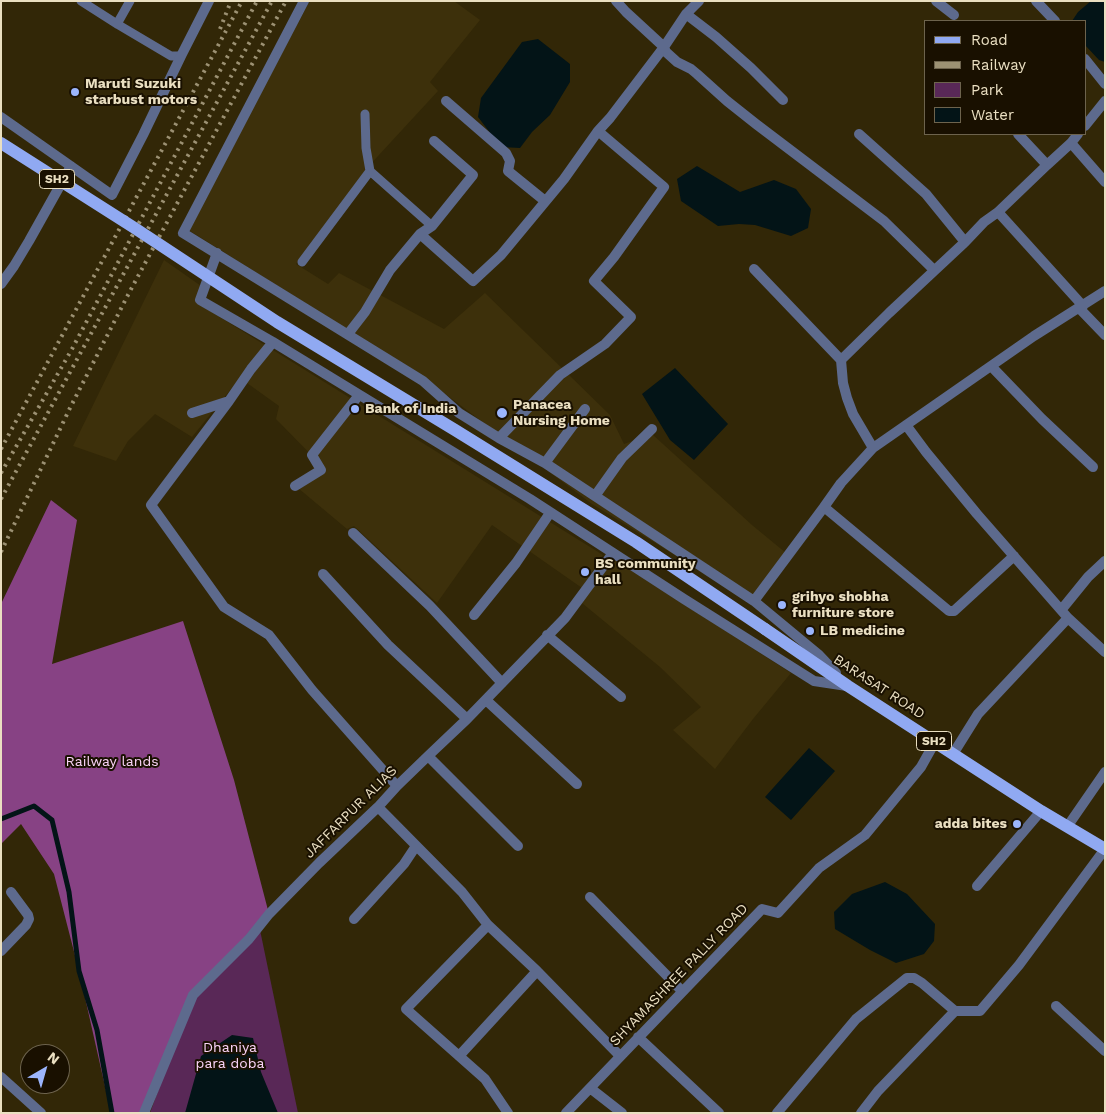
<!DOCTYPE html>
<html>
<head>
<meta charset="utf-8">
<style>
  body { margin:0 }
  #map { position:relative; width:1106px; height:1114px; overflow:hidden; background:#322707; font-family:"Work Sans",sans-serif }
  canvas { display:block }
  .frame { position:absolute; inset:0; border:2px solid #eadfc1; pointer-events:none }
  .legend { position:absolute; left:924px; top:20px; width:162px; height:115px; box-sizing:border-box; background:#191000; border:1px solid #6d634d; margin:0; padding:6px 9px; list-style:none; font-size:15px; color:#eadfc1 }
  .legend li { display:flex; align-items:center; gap:10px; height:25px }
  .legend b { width:25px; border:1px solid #6d634d }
  .north { position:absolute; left:20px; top:1044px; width:50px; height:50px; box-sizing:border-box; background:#191000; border:1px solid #6d634d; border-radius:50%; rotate:38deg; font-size:14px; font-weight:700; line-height:20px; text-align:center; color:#eadfc1 }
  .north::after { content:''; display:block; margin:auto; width:18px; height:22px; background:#9bb5fd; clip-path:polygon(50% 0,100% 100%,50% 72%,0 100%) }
</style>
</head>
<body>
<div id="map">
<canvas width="1106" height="1114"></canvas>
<div class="frame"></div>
<ul class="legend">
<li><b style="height:6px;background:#90a9f2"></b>Road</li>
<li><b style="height:6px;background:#9c9173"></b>Railway</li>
<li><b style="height:14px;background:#592857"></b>Park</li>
<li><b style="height:14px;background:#031417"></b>Water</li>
</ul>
<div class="north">N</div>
</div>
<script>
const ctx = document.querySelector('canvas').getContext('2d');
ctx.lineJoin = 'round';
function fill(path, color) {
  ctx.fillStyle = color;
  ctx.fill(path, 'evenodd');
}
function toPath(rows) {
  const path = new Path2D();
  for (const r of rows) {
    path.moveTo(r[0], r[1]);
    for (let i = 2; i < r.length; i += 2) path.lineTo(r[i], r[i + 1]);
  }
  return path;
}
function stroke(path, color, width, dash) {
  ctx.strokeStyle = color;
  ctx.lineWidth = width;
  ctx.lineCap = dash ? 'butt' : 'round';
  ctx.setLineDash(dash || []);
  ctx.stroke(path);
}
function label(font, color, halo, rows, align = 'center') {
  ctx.font = font + ' "Work Sans",sans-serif';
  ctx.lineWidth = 4;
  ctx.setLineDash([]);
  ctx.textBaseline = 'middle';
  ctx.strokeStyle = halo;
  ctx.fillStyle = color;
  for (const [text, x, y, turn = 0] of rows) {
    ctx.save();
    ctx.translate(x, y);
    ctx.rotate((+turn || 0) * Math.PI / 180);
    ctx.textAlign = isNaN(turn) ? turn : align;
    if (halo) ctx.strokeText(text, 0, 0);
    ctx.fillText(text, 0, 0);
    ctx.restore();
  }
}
fill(toPath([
  [310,1,454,1,480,20,430,82,438,91,367,168,296,264,328,284,339,273,444,329,485,293,610,415,624,444,652,434,752,525,786,553,751,602,592,504,424,378,187,229],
  [164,260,204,288,202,306,603,555,582,588,492,525,437,603,354,526,347,529,298,488,325,469,276,419,279,406,240,378,192,437,155,414,128,441,116,461,73,446],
  [612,558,791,673,753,719,715,769,673,730,701,707,660,667,577,599]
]), '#3d300b');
fill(toPath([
  [260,930,298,1113,150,1113,193,995]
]), '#592857');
fill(toPath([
  [51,500,77,520,52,664,183,621,234,780,269,914,193,995,144,1113,111,1113,79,971,54,874,21,824,1,844,1,604]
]), '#874284');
fill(toPath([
  [1091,1,1105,1,1105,62,1099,60,1085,45,1085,21,1072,21,1078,12],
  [538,39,570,64,570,82,550,115,532,132,520,148,501,147,478,117,481,98,522,42],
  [697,166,740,192,774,180,796,189,811,209,808,228,791,236,755,225,739,224,718,226,681,201,677,179],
  [675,368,728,424,694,460,670,440,642,394],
  [809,748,835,771,791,820,765,797],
  [885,882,907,894,935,924,934,941,924,954,896,963,870,950,835,929,834,912,852,894],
  [232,1035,253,1038,261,1072,278,1113,185,1113,201,1056]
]), '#031417');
stroke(toPath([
  [1,819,34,806,52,820,69,892,79,971,97,1030,112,1113]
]), '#031417', 5);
stroke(toPath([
  [81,1,117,24,171,56,181,56],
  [117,24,130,1],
  [365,114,366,148,370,171,432,226],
  [302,262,370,171]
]), '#5d6a8d', 9);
stroke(toPath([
  [304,1,183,233,423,381,459,413,499,438,545,463,754,601,818,654,836,673],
  [616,1,626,12,664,47,666,52,677,62,691,69,697,74,727,101,756,124,884,221,934,270],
  [936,1,954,15],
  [1036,1,1055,21],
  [686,14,716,37,751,68,783,100],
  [1085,59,1105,84],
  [446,101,506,153,510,161,508,171,545,201],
  [1,117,112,195,143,135,181,56,209,1],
  [1085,126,1105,101],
  [859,134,926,194,965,242],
  [1018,134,1047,165],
  [1071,143,1105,182],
  [998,212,1083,306],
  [420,234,473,281,501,255,564,179,598,131],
  [217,253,200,300,273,342,530,499,684,599,814,681,847,686],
  [754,269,841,360],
  [1,284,14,266,29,241,71,166],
  [1079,308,1105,335],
  [348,334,365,312,390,270,420,234,432,226,473,175,434,141],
  [273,342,251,369,229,401,151,505,224,607,269,635,312,690,397,786],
  [991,366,1042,419,1093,467],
  [192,413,229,401],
  [906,425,926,452,977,514,1068,618,1105,652],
  [499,438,560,375,605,344,631,317,594,281,614,257,664,187,598,131,610,118,664,47,686,14,699,1],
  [873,448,853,414,847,398,843,383,841,360,889,313,965,242,984,222,998,212,1047,165,1071,143,1078,134],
  [545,463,585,409],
  [295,486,321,470,312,455,359,395],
  [595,496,622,458,652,429],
  [824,507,949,611,954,611,1014,556],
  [353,533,430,606,502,683],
  [323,574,388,645,467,719],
  [754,601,824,507,841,483,873,448,1034,336,1105,291],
  [1062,609,1088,577,1105,561],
  [474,615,516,563,550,513],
  [547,635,621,697],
  [486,700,577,784],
  [953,754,978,714,1068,618],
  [428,756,518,846],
  [378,807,462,892,488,925,537,971,620,1056],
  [1067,827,1105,772],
  [977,886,1041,811],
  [590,897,682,991],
  [354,919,404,864,416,846],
  [488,925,406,1009,485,1079,508,1113],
  [1,951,26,925,29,919,28,915,11,892],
  [1056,1006,1105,1051],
  [638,1037,719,1113],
  [459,1056,537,971],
  [1,1077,41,1113],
  [590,1088,622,1113],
  [144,1113,193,995,249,939,269,914,319,863,378,807,397,786,428,756,467,719,565,618,613,553],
  [566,1113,762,909,778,913,819,868,865,835,921,767,935,742],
  [777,1113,856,1019,907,978,914,978,922,983,955,1011],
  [861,1113,878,1091,955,1011,980,1011,1019,965,1105,849]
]), '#5d6a8d', 10);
stroke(toPath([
  [765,629,848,686,1041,811,1105,849]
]), '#90a9f2', 12);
stroke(toPath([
  [220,29,231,1],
  [1,449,242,1],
  [1,473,72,349,257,1],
  [1,499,272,1],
  [1,552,71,406,129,293,286,1]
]), '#9c9173', 4, [2.5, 5]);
stroke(toPath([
  [1,143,133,227,277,322,455,430,636,542,765,629]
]), '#90a9f2', 12);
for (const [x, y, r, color] of [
  [75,92,5,"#9bb5fd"],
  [355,409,5,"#9bb5fd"],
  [502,413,6,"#9bb5fd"],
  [585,572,5,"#9bb5fd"],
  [782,605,5,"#9bb5fd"],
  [810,631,5,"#9bb5fd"],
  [1017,824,5,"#9bb5fd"]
]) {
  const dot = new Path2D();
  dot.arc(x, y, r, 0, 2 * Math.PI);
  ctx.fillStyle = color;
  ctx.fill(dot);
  stroke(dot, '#191000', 2);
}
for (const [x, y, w] of [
  [57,179,35],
  [934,741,35]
]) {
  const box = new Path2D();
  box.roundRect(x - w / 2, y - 9.5, w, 19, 4);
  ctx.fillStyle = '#191000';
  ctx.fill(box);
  stroke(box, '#eadfc1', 1);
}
label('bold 12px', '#eadfc1', null, [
  ["SH2",57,179],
  ["SH2",934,741]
]);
label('bold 14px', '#eadfc1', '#191000', [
  ["Maruti Suzuki",85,84],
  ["starbust motors",85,100],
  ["Panacea",513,405],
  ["Nursing Home",513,421],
  ["Bank of India",365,409],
  ["BS community",595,564],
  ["hall",595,580],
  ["grihyo shobha",792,597],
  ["furniture store",792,613],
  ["LB medicine",820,631],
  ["adda bites",1007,824,"right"]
], 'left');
label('14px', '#eadfc1', '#191000', [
  ["BARASAT ROAD",879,687,33],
  ["JAFFARPUR ALIAS",351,812,-45],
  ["SHYAMASHREE PALLY ROAD",679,975,-46]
]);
label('14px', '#fbd4f8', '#191000', [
  ["Railway lands",112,762],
  ["Dhaniya",230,1048],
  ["para doba",230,1064]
]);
</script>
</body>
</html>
